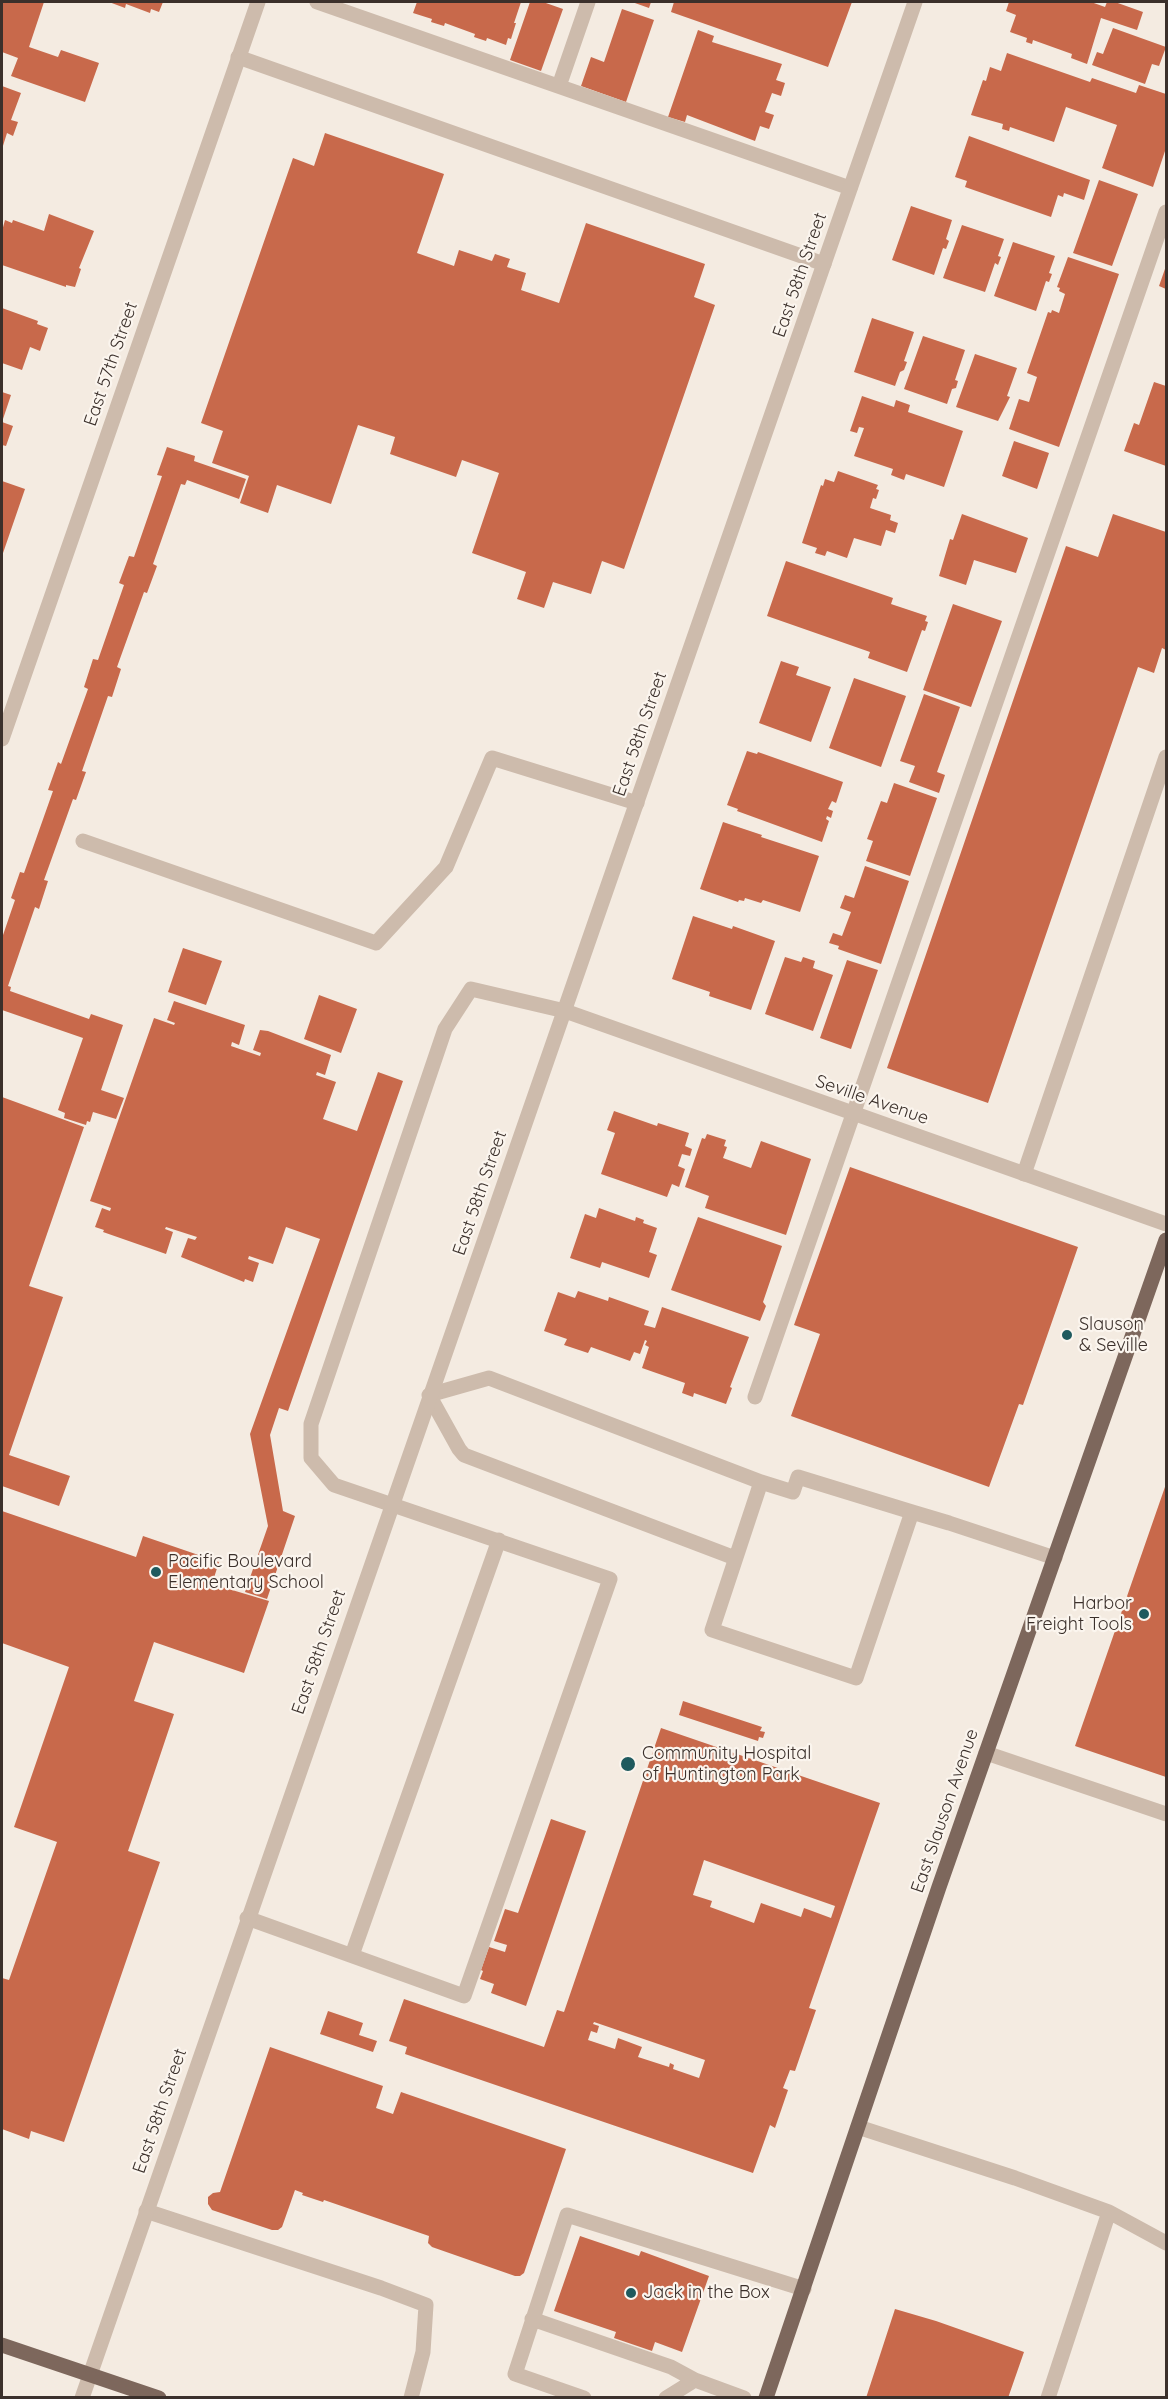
<!DOCTYPE html>
<html>
<head>
<meta charset="utf-8">
<style>
  body { margin:0 }
  #map { position:relative; width:1168px; height:2399px; overflow:hidden; background:#f4ebe1; font-family:Quicksand,sans-serif }
  canvas { display:block }
  .frame { position:absolute; inset:0; border:3px solid #3b302b; pointer-events:none }
</style>
</head>
<body>
<div id="map">
<canvas width="1168" height="2399"></canvas>
<div class="frame"></div>
</div>
<script>
const ctx = document.querySelector('canvas').getContext('2d');
ctx.lineJoin = 'round';
function fill(path, color) {
  ctx.fillStyle = color;
  ctx.fill(path, 'evenodd');
}
function toPath(rows) {
  const path = new Path2D();
  for (const r of rows) {
    path.moveTo(r[0], r[1]);
    for (let i = 2; i < r.length; i += 2) path.lineTo(r[i], r[i + 1]);
  }
  return path;
}
function stroke(path, color, width, dash) {
  ctx.strokeStyle = color;
  ctx.lineWidth = width;
  ctx.lineCap = dash ? 'butt' : 'round';
  ctx.setLineDash(dash || []);
  ctx.stroke(path);
}
function label(font, color, halo, rows, align = 'center') {
  ctx.font = font + ' Quicksand,sans-serif';
  ctx.lineWidth = 4.5;
  ctx.setLineDash([]);
  ctx.textBaseline = 'middle';
  ctx.strokeStyle = halo;
  ctx.fillStyle = color;
  for (const [text, x, y, turn = 0] of rows) {
    ctx.save();
    ctx.translate(x, y);
    ctx.rotate((+turn || 0) * Math.PI / 180);
    ctx.textAlign = isNaN(turn) ? turn : align;
    if (halo) ctx.strokeText(text, 0, 0);
    ctx.fillText(text, 0, 0);
    ctx.restore();
  }
}
fill(toPath([
  [2,2,44,2,29,47,58,57,61,50,99,63,85,102,11,76,18,58,2,52],
  [109,2,163,2,159,12,151,9,150,13,126,4,125,8],
  [417,2,521,2,514,23,516,23,511,39,508,38,506,45,487,38,486,41,474,37,475,34,445,23,444,26,431,22,432,19,413,13],
  [530,2,543,2,563,9,541,71,510,60],
  [632,2,651,2,649,8],
  [674,2,852,2,828,67,671,12],
  [1009,2,1091,2,1105,7,1107,2,1115,2,1143,12,1137,30,1101,18,1087,64,1071,58,1072,54,1033,40,1032,44,1026,42,1027,38,1010,32,1016,15,1006,11],
  [622,9,654,20,626,102,581,86,591,57,604,62],
  [1113,28,1166,47,1159,66,1152,64,1145,84,1092,65,1097,52,1103,54],
  [698,30,714,36,712,42,782,64,776,80,785,83,781,96,772,93,765,112,774,115,769,129,760,126,755,141,687,115,685,122,668,117],
  [1007,53,1090,82,1092,78,1136,93,1139,85,1166,94,1166,148,1153,187,1102,168,1117,125,1066,107,1054,142,1010,127,1009,131,1002,129,1003,124,971,115,983,80,986,81,990,67,1001,71],
  [2,86,21,93,11,120,18,122,13,136,7,133,2,149],
  [325,133,444,174,417,253,454,266,459,250,492,261,495,254,510,259,507,267,526,273,521,290,559,303,586,223,705,264,694,297,715,305,624,569,602,561,591,594,553,582,544,608,517,599,526,572,472,553,499,473,462,460,456,477,390,454,395,437,358,425,331,504,277,485,268,513,240,503,249,476,212,463,223,431,201,423,293,158,314,166],
  [969,136,1090,180,1084,200,1064,193,1063,197,1058,195,1051,217,965,187,967,181,955,177],
  [1099,180,1138,194,1112,266,1073,253],
  [911,206,952,220,946,239,949,241,946,249,943,248,934,275,892,260],
  [49,214,94,231,79,268,81,269,75,287,66,285,66,287,2,265,2,231,5,220,12,223,13,220,44,231],
  [962,225,1004,239,998,256,1001,257,998,265,995,263,985,292,943,278],
  [1013,242,1055,256,1049,273,1052,274,1049,282,1046,281,1036,311,994,296],
  [1068,257,1119,274,1059,447,1009,429,1019,399,1029,402,1037,377,1027,373,1048,312,1051,313,1052,310,1059,313,1065,294,1059,291,1060,288,1057,287],
  [1166,266,1166,289,1159,286],
  [2,308,38,321,37,324,48,328,40,351,30,347,22,370,2,363],
  [872,318,914,332,904,361,907,362,904,370,900,372,895,386,854,372],
  [923,336,965,350,955,380,958,381,956,388,952,389,947,404,904,389],
  [975,354,1017,368,1007,396,1010,397,998,421,956,407],
  [1154,382,1166,386,1166,466,1124,451,1134,423,1139,425],
  [2,392,11,395,2,422,13,426,6,446,2,445],
  [862,396,894,407,896,400,910,405,908,412,963,431,944,487,906,474,904,480,891,475,893,469,854,456,864,428,859,427,857,433,850,431],
  [1014,441,1049,453,1037,489,1002,476],
  [167,447,195,456,194,461,246,479,239,499,187,480,185,485,181,484,153,564,157,566,147,593,144,592,117,667,121,669,112,697,108,696,82,771,86,772,76,800,73,799,44,880,48,881,39,909,35,907,8,986,11,987,10,991,89,1019,91,1014,123,1025,101,1090,124,1098,116,1119,93,1112,90,1122,87,1121,86,1125,64,1118,65,1113,58,1110,83,1038,2,1010,2,938,15,900,11,898,20,872,24,873,53,791,48,790,58,762,61,764,88,689,84,687,93,659,98,660,124,585,119,583,129,556,134,557,162,476,157,475],
  [838,471,878,485,876,489,879,490,876,499,873,498,870,508,891,515,890,520,898,523,895,533,886,530,881,546,854,538,847,558,827,551,825,556,815,553,817,548,802,543,821,485,823,486,825,479,834,482],
  [2,481,25,489,2,556],
  [962,514,1028,538,1016,573,974,560,966,585,939,576,950,539,953,540],
  [1113,514,1166,532,1166,650,1162,648,1154,673,1138,667,988,1103,887,1068,1066,546,1098,557],
  [786,561,893,598,891,604,927,616,925,621,928,622,925,631,922,630,907,672,868,658,870,652,767,616],
  [953,604,1002,621,971,707,923,690],
  [781,661,799,667,796,675,831,687,811,742,759,723],
  [854,678,906,696,881,767,829,748],
  [924,694,960,707,937,772,945,775,939,793,909,782,915,766,900,761],
  [747,751,757,754,758,752,843,782,836,803,832,801,828,809,833,811,831,818,827,816,826,819,829,821,822,842,737,811,738,809,727,805],
  [894,783,937,798,910,876,866,861,873,841,867,839,881,801,887,803],
  [723,822,762,835,761,837,819,856,800,912,763,900,761,903,745,898,744,901,739,900,738,902,700,889],
  [865,866,909,881,881,964,838,949,839,946,829,943,833,933,842,936,851,912,840,908,845,895,854,898],
  [693,916,732,929,733,926,775,941,751,1010,709,996,710,992,672,979],
  [183,948,222,961,206,1005,168,992],
  [785,957,801,962,803,957,815,961,813,968,833,975,813,1031,765,1014],
  [847,960,878,970,851,1049,820,1038],
  [319,995,357,1009,341,1053,304,1039],
  [174,1001,245,1025,239,1045,232,1042,231,1046,260,1056,261,1053,253,1050,260,1030,268,1031,331,1055,325,1075,317,1072,316,1075,336,1082,323,1119,357,1131,378,1072,403,1081,288,1411,279,1408,270,1435,283,1511,295,1516,267,1599,245,1592,268,1526,250,1434,320,1239,286,1227,273,1264,249,1256,248,1259,259,1263,253,1282,245,1279,244,1282,181,1257,188,1238,195,1240,197,1237,166,1227,165,1229,173,1232,166,1254,103,1232,104,1230,95,1227,102,1208,110,1211,111,1208,90,1201,154,1018,174,1025,175,1023,167,1020],
  [2,1097,84,1127,29,1286,63,1297,9,1455,70,1476,59,1506,2,1486],
  [614,1111,657,1126,658,1123,689,1133,685,1146,692,1149,690,1156,682,1154,678,1166,685,1169,679,1187,672,1184,667,1197,601,1174,615,1133,607,1130],
  [707,1134,726,1140,724,1146,727,1147,723,1158,751,1168,761,1141,811,1159,786,1235,705,1208,709,1196,685,1187,702,1138,705,1139],
  [850,1167,1078,1247,1023,1405,1019,1404,989,1487,791,1416,820,1334,794,1325],
  [599,1208,635,1221,636,1217,644,1220,643,1223,657,1228,649,1252,657,1255,649,1278,602,1262,600,1268,570,1258,585,1214,596,1218],
  [698,1217,782,1246,763,1302,766,1306,760,1321,671,1290],
  [578,1291,608,1301,609,1297,649,1311,644,1325,655,1328,662,1307,749,1337,730,1387,732,1388,726,1404,694,1393,693,1397,682,1393,685,1383,642,1368,649,1347,645,1345,647,1341,645,1340,640,1354,634,1352,630,1361,591,1347,588,1353,564,1345,567,1339,544,1331,558,1292,575,1298],
  [1166,1484,1166,1777,1075,1746],
  [2,1511,136,1557,143,1536,219,1562,212,1584,269,1601,244,1673,154,1642,134,1701,174,1714,128,1851,160,1862,64,2142,31,2131,29,2139,2,2129,2,1978,9,1980,57,1842,14,1827,69,1667,2,1643],
  [683,1701,762,1727,760,1731,765,1732,763,1738,759,1737,758,1741,679,1715],
  [661,1728,880,1803,809,2008,816,2010,795,2071,790,2070,783,2088,788,2090,775,2128,770,2125,753,2173,405,2054,407,2047,389,2041,404,1999,544,2047,557,2010,564,2012],
  [704,1860,835,1906,831,1918,804,1908,801,1917,761,1903,754,1923,710,1907,712,1901,693,1895],
  [594,2022,705,2060,699,2078,673,2069,674,2065,670,2063,669,2067,638,2057,642,2047,618,2038,615,2049,588,2040,591,2031,597,2033,599,2026,593,2024],
  [551,1819,586,1831,526,2006,491,1993,494,1984,480,1979,483,1971,481,1970,489,1947,505,1952,507,1945,494,1941,505,1909,518,1913],
  [328,2011,363,2023,359,2035,377,2041,373,2052,320,2034],
  [270,2047,383,2086,376,2108,393,2114,401,2092,566,2149,524,2273,520,2276,515,2276,432,2247,428,2243,429,2236,324,2200,323,2202,302,2195,303,2193,295,2190,282,2227,278,2230,272,2230,212,2210,208,2204,208,2197,213,2193,220,2192],
  [580,2236,639,2256,641,2251,709,2276,682,2352,655,2342,652,2351,614,2338,616,2332,554,2311],
  [895,2309,936,2321,1024,2352,1008,2398,866,2398]
]), '#c8694b');
stroke(toPath([
  [317,2,850,188],
  [238,57,824,264],
  [559,86,588,2],
  [83,841,376,943,446,867,492,758,637,803],
  [1024,1174,1166,757],
  [755,1397,1166,212],
  [912,1512,856,1678,712,1630,761,1482,793,1492,798,1477,912,1512,949,1523,1055,1558],
  [735,1558,464,1455,459,1449,429,1395,489,1378,761,1482],
  [986,1753,1166,1814],
  [247,1918,464,1996,610,1579,334,1485,311,1458,311,1424,445,1029,471,989,565,1011],
  [352,1955,499,1540],
  [858,2127,1015,2178,1109,2212,1048,2398],
  [146,2211,381,2288,426,2305,423,2352,411,2398],
  [1109,2212,1166,2243],
  [532,2319,671,2367,695,2380,744,2398],
  [584,2398,515,2374,567,2215,804,2289],
  [666,2398,695,2380]
]), '#cdbbac', 15);
stroke(toPath([
  [2,739,258,2],
  [565,1011,1166,1224],
  [82,2398,915,2]
]), '#cdbbac', 15);
stroke(toPath([
  [2,2345,159,2398],
  [766,2398,939,1887,1166,1240]
]), '#7d675c', 15);
for (const [x, y, r, color] of [
  [1067,1335,6,"#1f5a5e"],
  [156,1572,6,"#1f5a5e"],
  [1144,1614,6,"#1f5a5e"],
  [628,1764,8,"#1f5a5e"],
  [631,2293,6,"#1f5a5e"]
]) {
  const dot = new Path2D();
  dot.arc(x, y, r, 0, 2 * Math.PI);
  ctx.fillStyle = color;
  ctx.fill(dot);
  stroke(dot, '#fbf5ee', 2);
}
label('18px', '#3b302b', '#fbf5ee', [
  ["East 58th Street",800,275,-71],
  ["East 57th Street",111,364,-71],
  ["East 58th Street",640,734,-71],
  ["Seville Avenue",872,1100,19],
  ["East 58th Street",480,1193,-71],
  ["East 58th Street",319,1652,-71],
  ["East Slauson Avenue",945,1811,-71],
  ["East 58th Street",160,2111,-71]
]);
label('18px', '#3b302b', '#fbf5ee', [
  ["Slauson",1079,1325],
  ["& Seville",1079,1346],
  ["Pacific Boulevard",168,1562],
  ["Elementary School",168,1583],
  ["Harbor",1132,1604,"right"],
  ["Freight Tools",1132,1625,"right"],
  ["Community Hospital",642,1754],
  ["of Huntington Park",642,1775],
  ["Jack in the Box",643,2293]
], 'left');
</script>
</body>
</html>
